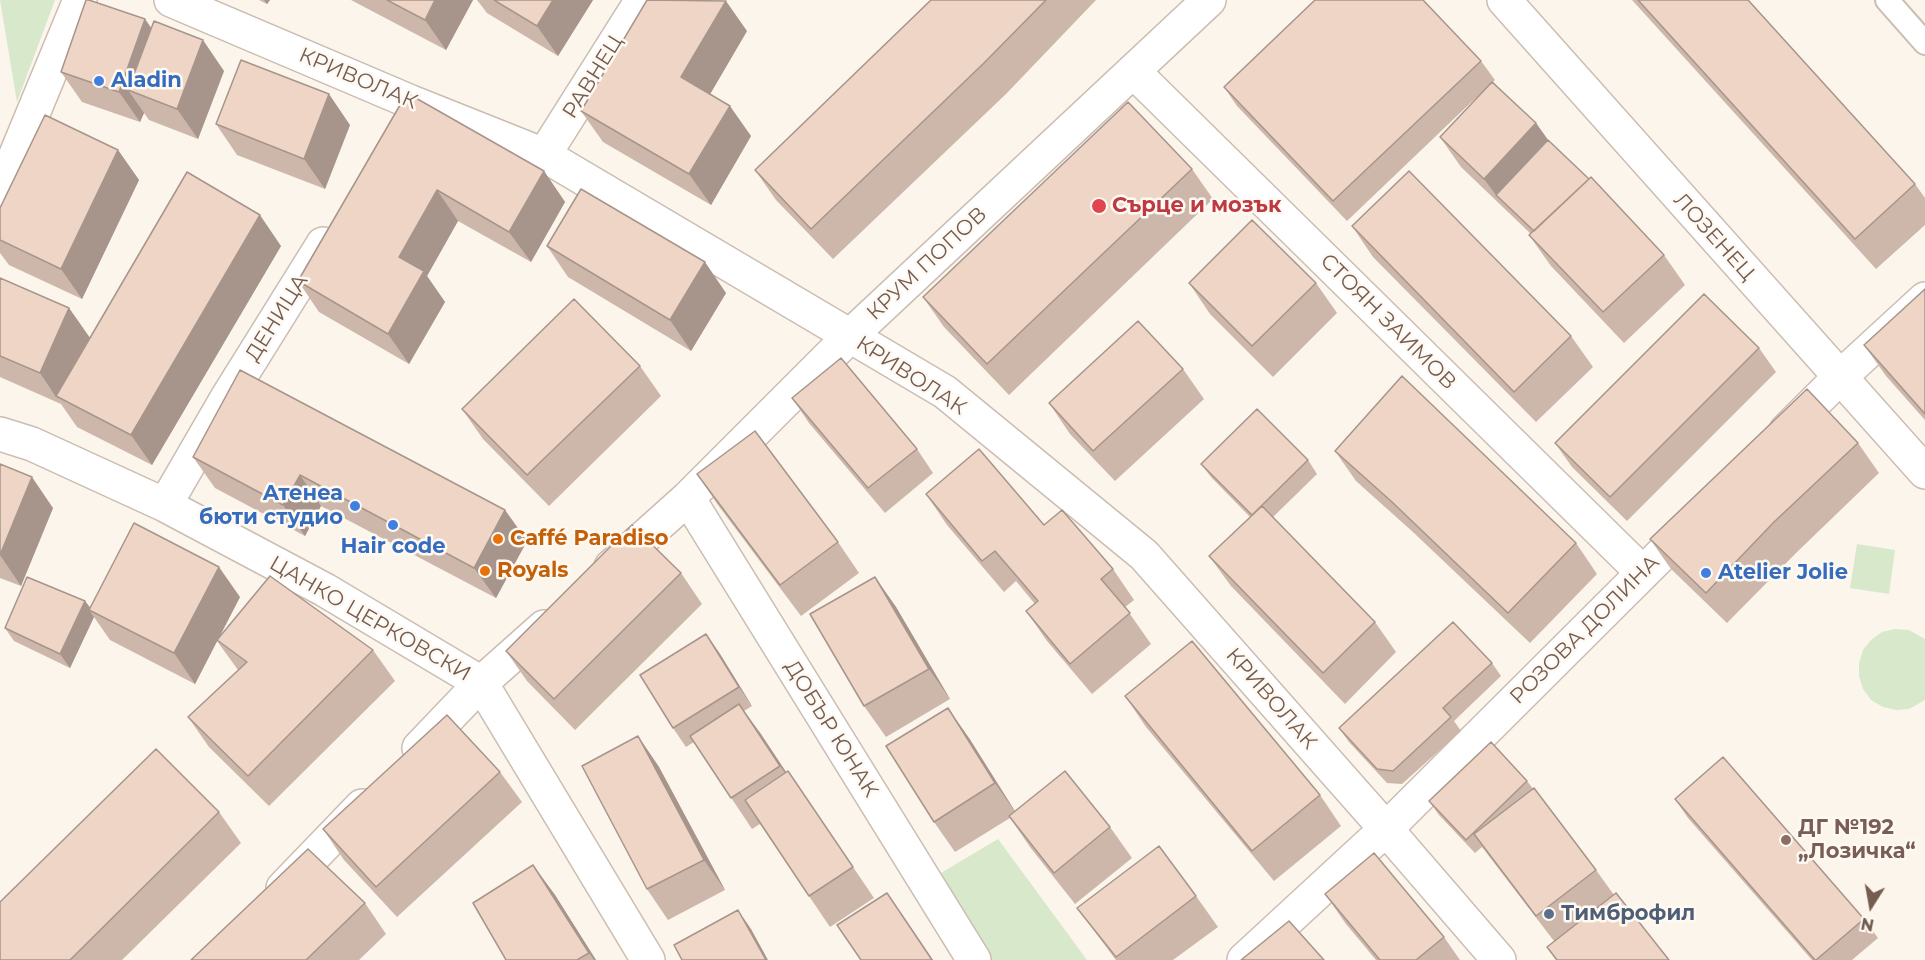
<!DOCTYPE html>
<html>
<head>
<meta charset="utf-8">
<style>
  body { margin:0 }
  #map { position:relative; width:1925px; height:960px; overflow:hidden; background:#fbf5ec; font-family:Montserrat,sans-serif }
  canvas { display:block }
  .north { position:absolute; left:1841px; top:876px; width:60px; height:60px; -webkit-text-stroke:4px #fef9f2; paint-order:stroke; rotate:191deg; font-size:16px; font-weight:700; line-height:24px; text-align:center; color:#745c51 }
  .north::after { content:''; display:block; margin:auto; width:21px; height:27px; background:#745c51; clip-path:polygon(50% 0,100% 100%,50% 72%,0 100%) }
</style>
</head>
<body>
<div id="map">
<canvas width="1925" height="960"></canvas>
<div class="north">N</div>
</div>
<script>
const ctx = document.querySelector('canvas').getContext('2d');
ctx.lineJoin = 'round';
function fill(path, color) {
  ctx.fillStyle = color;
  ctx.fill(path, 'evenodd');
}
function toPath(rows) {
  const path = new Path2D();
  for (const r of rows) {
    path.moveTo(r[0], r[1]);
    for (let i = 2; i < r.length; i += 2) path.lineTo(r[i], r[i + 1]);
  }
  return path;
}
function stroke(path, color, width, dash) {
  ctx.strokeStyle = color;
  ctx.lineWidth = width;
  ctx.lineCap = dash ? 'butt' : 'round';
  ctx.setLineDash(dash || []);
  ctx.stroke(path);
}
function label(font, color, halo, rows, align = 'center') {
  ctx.font = font + ' Montserrat,sans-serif';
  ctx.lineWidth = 5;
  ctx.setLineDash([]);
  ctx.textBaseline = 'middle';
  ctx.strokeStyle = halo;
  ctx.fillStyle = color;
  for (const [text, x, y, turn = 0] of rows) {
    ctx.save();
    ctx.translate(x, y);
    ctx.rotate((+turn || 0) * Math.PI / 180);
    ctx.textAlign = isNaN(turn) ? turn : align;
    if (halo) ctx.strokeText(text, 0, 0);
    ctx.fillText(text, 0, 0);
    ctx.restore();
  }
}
fill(toPath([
  [0,0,55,0,17,102],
  [1857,544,1895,550,1889,594,1850,588],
  [1895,629,1909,630,1925,639,1925,700,1909,709,1896,710,1883,707,1871,700,1863,689,1859,676,1859,663,1863,650,1871,640,1882,632],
  [998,839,1087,960,974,960,926,882]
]), '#d7e8cb');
const lane = toPath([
  [1887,0,1925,43]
]);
const street = toPath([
  [171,0,411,102,544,155,945,392,1144,555,1386,829,1499,960],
  [1504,0,1925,472],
  [1133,71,1643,573],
  [544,155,642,0],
  [1786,431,1839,378,1925,299],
  [0,434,32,444,165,505,325,590,481,683,648,960],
  [688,498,974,960],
  [165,505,227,398,323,244],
  [611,567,688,498,850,336,1209,0],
  [419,748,481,683,544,627],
  [283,888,362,806],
  [1244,960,1386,829,1692,524]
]);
const secondary = toPath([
  [0,193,80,0]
]);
stroke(lane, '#ccbdb2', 26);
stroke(street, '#ccbdb2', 36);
stroke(secondary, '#cfbdb0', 36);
stroke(lane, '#fff', 22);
stroke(street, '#fff', 33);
stroke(secondary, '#fff', 33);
fill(toPath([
  [259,0,270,0,267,4],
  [351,0,473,0,446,50],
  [477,0,593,0,558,56,487,13],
  [931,0,1096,0,1006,94,833,259,776,200,755,170],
  [1632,0,1748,0,1915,184,1925,198,1925,225,1876,269],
  [151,28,224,71,198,139,149,120,144,113,140,122,82,102,61,72],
  [747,31,710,94,751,136,711,205,603,142,581,111],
  [1481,61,1495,80,1493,82,1536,123,1548,140,1664,255,1685,285,1624,343,1551,266,1529,235,1531,234,1461,167,1440,137,1482,92,1347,221,1237,106,1224,87],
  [407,93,544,171,565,202,531,262,458,221,427,276,445,302,409,364,319,312,298,281],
  [216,124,350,125,325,189,237,155],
  [118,150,139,180,82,299,9,265,0,253,0,208],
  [1192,169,1213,199,1009,395,944,327,923,297],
  [1352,226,1571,336,1593,367,1536,422,1373,257],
  [281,246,152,465,77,427,61,404,0,377,0,278,69,308,90,338],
  [547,246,726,293,691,351,568,277],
  [1189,283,1316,283,1337,313,1273,377,1210,314],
  [1925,289,1925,420,1886,376,1864,345],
  [1759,348,1776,372,1627,521,1572,467,1555,443],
  [640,366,661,396,549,506,483,439,462,409],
  [1183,369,1204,399,1115,481,1070,434,1049,403],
  [792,398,917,449,933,473,885,513,809,423],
  [1858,443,1879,473,1796,553,1727,623,1671,569,1650,539],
  [1335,451,1576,543,1597,574,1530,643,1414,533,1356,481],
  [193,457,505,510,527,541,496,598,321,506,305,536,215,488],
  [1308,460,1317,474,1273,517,1375,622,1396,652,1345,704,1231,586,1209,556,1250,517,1211,477,1201,464],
  [0,464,53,508,21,586,0,578],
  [697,474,838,542,859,573,801,616,718,505],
  [926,494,1044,525,1113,569,1134,600,1125,607,1151,644,1092,694,1047,641,1026,611,1035,604,1016,581,1004,592,947,525],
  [681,573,702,604,575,730,527,681,506,651],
  [875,577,896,607,950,699,886,737,864,706],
  [240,597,221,634,373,650,395,681,269,806,209,747,188,717,238,670,217,641,195,684,110,640,94,617,70,668,14,641,5,628,85,601,90,607],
  [706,634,720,654,752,706,744,711,786,773,809,802,874,898,830,927,760,824,752,829,694,742,686,747,673,728],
  [1492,663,1501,676,1454,721,1461,731,1402,784,1387,783,1349,742,1339,728],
  [1125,696,1320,795,1341,826,1274,881,1146,727],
  [638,736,659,767,725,890,668,920,647,889],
  [969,738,1015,811,1110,827,1132,858,1075,904,1030,847,1010,818,955,852,934,822],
  [500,772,522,802,397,917,344,860,323,829],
  [1527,781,1596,870,1614,895,1669,960,1556,960,1547,947,1554,941,1495,864,1482,847,1475,853,1439,815,1429,801],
  [1675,799,1864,919,1878,938,1852,960,1812,960,1688,818],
  [219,812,241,843,122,960,0,960],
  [533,865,555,895,596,960,506,960],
  [1325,894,1444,937,1460,960,1376,960,1346,924],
  [1196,896,1218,927,1173,960,1116,960,1077,908],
  [365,903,386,934,359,960,191,960]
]), '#cdb7aa');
fill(toPath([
  [264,0,270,0,267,4],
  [435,0,473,0,446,50,425,20],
  [553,0,593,0,558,56,537,26],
  [726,1,747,31,702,108,681,77],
  [145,19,166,49,128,90,144,113,140,122,119,92],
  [203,40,224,71,198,139,177,109],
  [329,94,350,125,325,189,304,159],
  [730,106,751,136,711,205,689,174],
  [1536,123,1558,154,1496,195,1484,179],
  [118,150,139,180,82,299,61,269],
  [544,171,565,202,531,262,509,232],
  [437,190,458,221,427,276,445,302,409,364,388,334,399,257],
  [260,215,281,246,152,465,131,435],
  [705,262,726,293,691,351,670,320],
  [69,308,90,338,56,397,40,373],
  [300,475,321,506,305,536,283,505],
  [32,477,53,508,21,586,0,555],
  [505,510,527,541,496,598,474,568],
  [219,567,240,597,195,684,174,653],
  [875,577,896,607,950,699,929,669],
  [85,601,93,612,89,610,94,617,70,668,60,654],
  [706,634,720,654,752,706,739,687],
  [739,704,761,734,802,796,780,766],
  [948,708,969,738,1016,813,995,783],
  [638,736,659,767,725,890,704,860],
  [533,865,555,895,596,960,594,960,589,953],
  [887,893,908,923,933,960,932,960],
  [738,910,751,929,768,960,766,960]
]), '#a7958b');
const building = toPath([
  [86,0,89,0,145,19,119,92,61,72,86,0],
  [387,0,435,0,425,20,387,0],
  [494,0,553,0,537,26,494,0],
  [647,0,726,1,681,77,730,106,689,174,581,111,647,0],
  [931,0,1046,0,984,63,811,229,755,170,931,0],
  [1315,0,1423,0,1481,61,1333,201,1224,87,1315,0],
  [1638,0,1748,0,1915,184,1855,239,1638,0],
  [154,21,203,40,177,109,128,90,154,21],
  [241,60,329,94,304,159,216,124,241,60],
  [1492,82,1536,123,1484,179,1440,137,1492,82],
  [407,93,544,171,509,232,437,190,399,257,424,271,388,334,298,281,407,93],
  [1128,102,1192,169,987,364,923,297,1128,102],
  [45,115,118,150,61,269,0,240,0,208,45,115],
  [1548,140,1589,179,1534,231,1496,195,1548,140],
  [1409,171,1571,336,1514,392,1352,226,1409,171],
  [187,172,260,215,131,435,56,396,187,172],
  [1591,177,1664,255,1603,312,1529,235,1591,177],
  [581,189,705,262,670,320,547,246,581,189],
  [1252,220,1316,283,1252,346,1189,283,1252,220],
  [0,278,69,308,40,373,0,356,0,278],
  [1925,289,1925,414,1864,345,1925,289],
  [1704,294,1759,348,1610,497,1555,443,1704,294],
  [574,299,640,366,527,475,462,409,574,299],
  [1138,321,1183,369,1093,451,1049,403,1138,321],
  [841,358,917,449,868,488,792,398,841,358],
  [240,370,505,510,474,568,300,475,283,505,193,457,240,370],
  [1402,376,1576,543,1508,613,1392,502,1335,451,1402,376],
  [1807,389,1858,443,1774,522,1706,593,1650,539,1807,389],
  [1257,409,1308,460,1252,515,1201,464,1257,409],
  [755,431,838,542,780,585,697,474,755,431],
  [979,449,1044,525,1062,510,1113,569,1101,579,1130,613,1070,664,1026,611,1038,601,995,551,982,561,926,494,979,449],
  [0,464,32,477,0,555,0,464],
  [1262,506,1375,622,1323,673,1209,556,1262,506],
  [134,523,219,567,174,653,89,610,134,523],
  [632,525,681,573,554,699,506,651,632,525],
  [270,576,373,650,248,776,188,717,247,662,217,640,270,576],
  [27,577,85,601,60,654,5,628,27,577],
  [875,577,929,669,864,706,810,614,875,577],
  [1453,622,1492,663,1443,708,1451,717,1393,771,1377,769,1339,728,1453,622],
  [706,634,739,687,673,728,640,675,706,634],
  [1192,641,1320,795,1252,851,1125,696,1192,641],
  [739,704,780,766,731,798,690,736,739,704],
  [948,708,995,783,934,822,886,746,948,708],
  [447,715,500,772,376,887,323,829,447,715],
  [638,736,704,860,647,889,582,766,638,736],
  [1491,742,1527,781,1466,840,1429,801,1491,742],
  [156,749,219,812,70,960,0,960,0,902,156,749],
  [1723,757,1864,919,1816,960,1815,960,1675,799,1723,757],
  [788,771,853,867,809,896,745,800,788,771],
  [1065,771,1110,827,1054,873,1009,816,1065,771],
  [1534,788,1596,870,1536,916,1474,834,1534,788],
  [1159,846,1196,896,1116,957,1077,908,1159,846],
  [308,849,365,903,306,960,191,960,308,849],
  [1374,853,1444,937,1416,960,1380,960,1325,894,1374,853],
  [533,865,589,953,577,960,506,960,473,903,533,865],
  [887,893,932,960,861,960,837,925,887,893],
  [1616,893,1669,960,1557,960,1547,947,1616,893],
  [738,910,766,960,682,960,674,945,738,910],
  [1289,921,1324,960,1241,960,1289,921]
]);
fill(building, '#eed5c6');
stroke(building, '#a7958b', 1.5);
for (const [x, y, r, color] of [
  [99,81,6,"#3f7fe0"],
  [1099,206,8,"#e0444e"],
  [355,506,6,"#3f7fe0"],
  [393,525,6,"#3f7fe0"],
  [498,539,6,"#e8710a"],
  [485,571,6,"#e8710a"],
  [1706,573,6,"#3f7fe0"],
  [1786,840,6,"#8d6e63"],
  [1549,914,6,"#5c6f8a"]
]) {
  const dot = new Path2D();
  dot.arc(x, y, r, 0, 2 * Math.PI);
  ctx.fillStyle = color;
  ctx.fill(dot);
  stroke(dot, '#fef9f2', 2);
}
label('21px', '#745c51', '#fef9f2', [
  ["РАВНЕЦ",593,77,-58],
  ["КРИВОЛАК",358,79,23],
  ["ЛОЗЕНЕЦ",1714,237,48],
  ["КРУМ ПОПОВ",927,264,-43],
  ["ДЕНИЦА",277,318,-58],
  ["СТОЯН ЗАИМОВ",1388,322,45],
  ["КРИВОЛАК",911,376,33],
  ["ЦАНКО ЦЕРКОВСКИ",370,619,30],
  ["РОЗОВА ДОЛИНА",1585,630,-45],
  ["КРИВОЛАК",1271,699,49],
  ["ДОБЪР ЮНАК",831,729,58]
]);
label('bold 21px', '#366cbe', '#fef9f2', [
  ["Aladin",111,81],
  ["Атенеа",343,494,"right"],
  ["бюти студио",343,518,"right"],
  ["Hair code",393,547,"center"],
  ["Atelier Jolie",1718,573]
], 'left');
label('bold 21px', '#be3a42', '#fef9f2', [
  ["Сърце и мозък",1112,206]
], 'left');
label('bold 21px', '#c56008', '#fef9f2', [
  ["Caffé Paradiso",510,539],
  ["Royals",497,571]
], 'left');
label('bold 21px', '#785e54', '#fef9f2', [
  ["ДГ №192",1798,828],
  ["„Лозичка“",1798,852]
], 'left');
label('bold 21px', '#4e5e75', '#fef9f2', [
  ["Тимброфил",1561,914]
], 'left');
</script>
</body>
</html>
